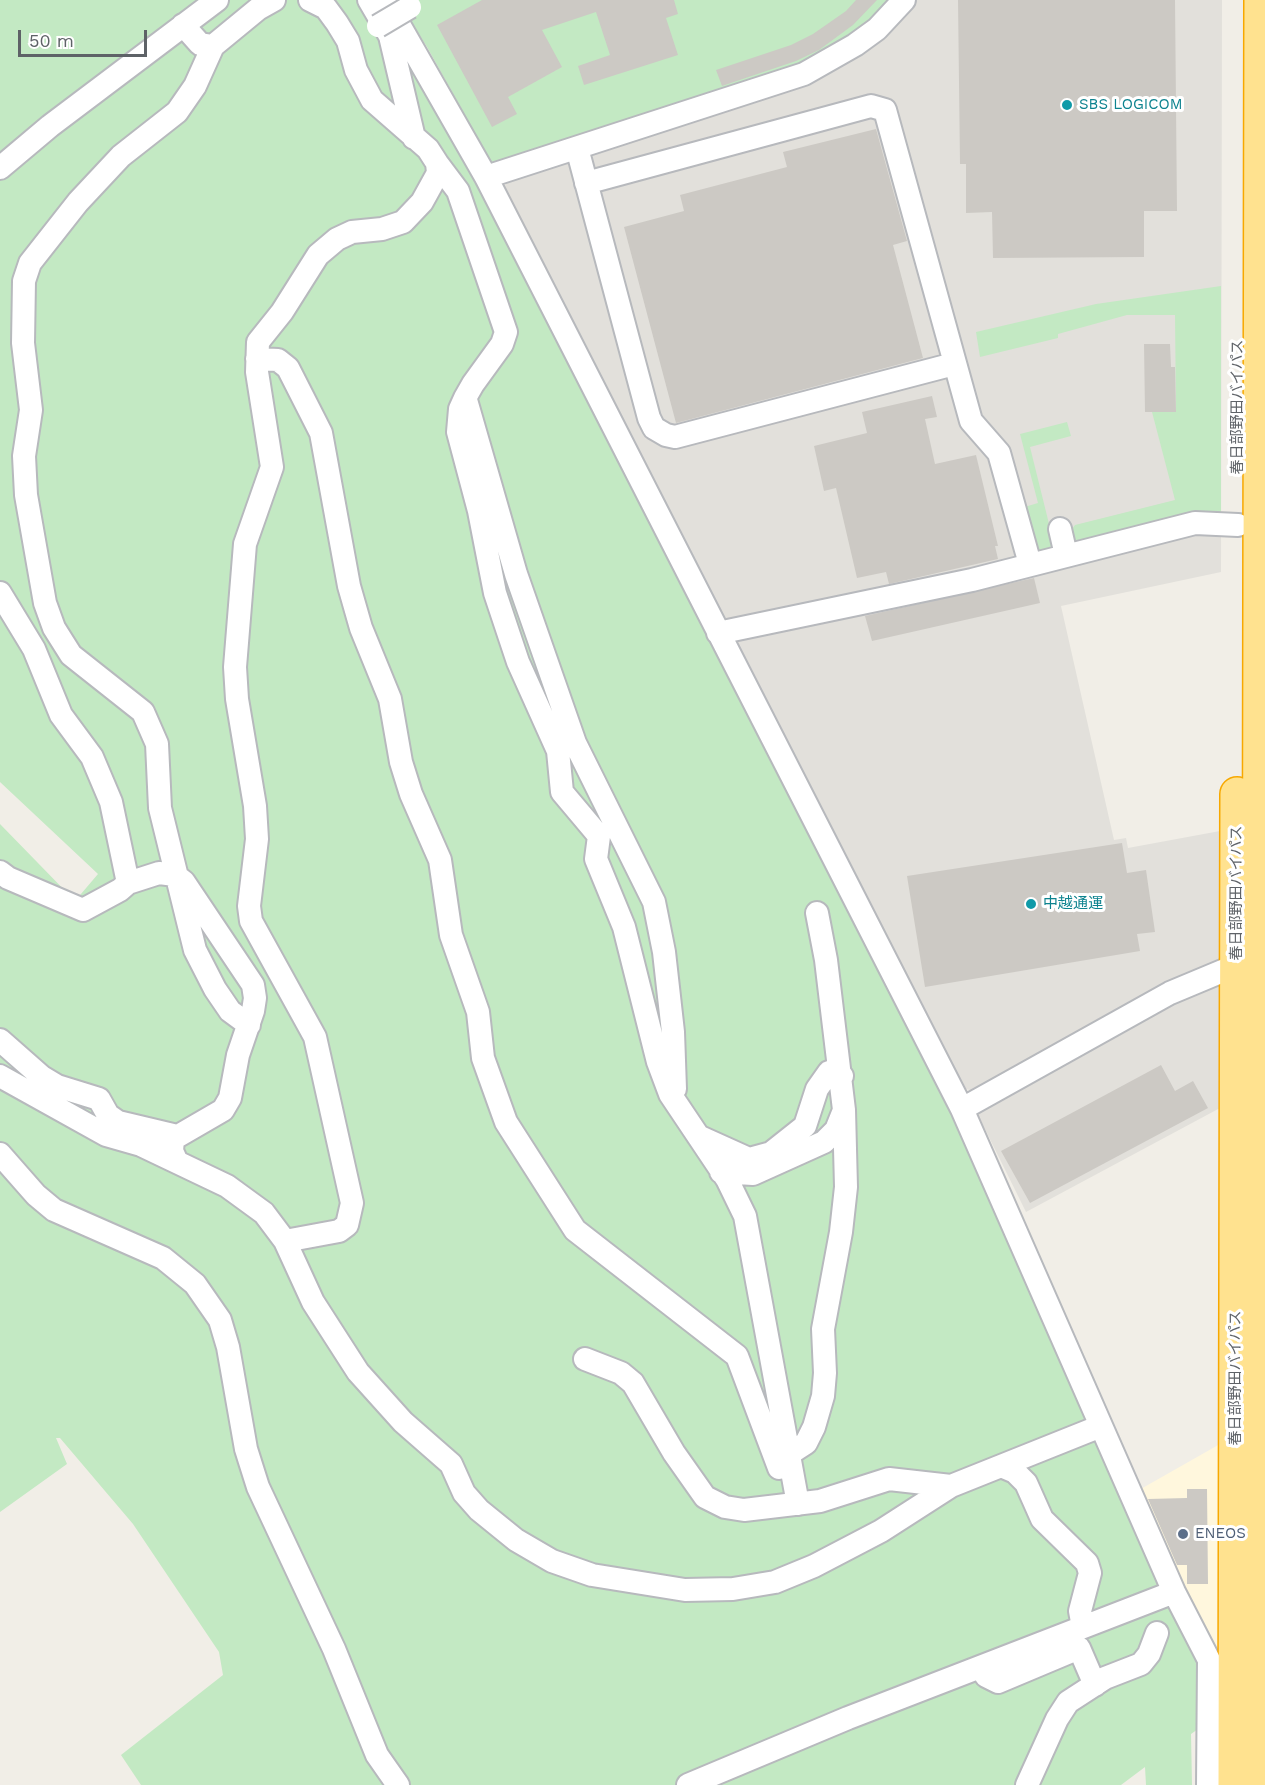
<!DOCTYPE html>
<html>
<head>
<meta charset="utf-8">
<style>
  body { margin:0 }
  #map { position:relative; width:1265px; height:1785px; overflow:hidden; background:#f1eee7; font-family:"Work Sans",sans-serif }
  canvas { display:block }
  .scale { position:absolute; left:18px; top:30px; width:129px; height:27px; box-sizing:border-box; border:3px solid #5e6267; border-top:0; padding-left:8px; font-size:18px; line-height:21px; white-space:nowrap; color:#5e6267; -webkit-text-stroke:4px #fff; paint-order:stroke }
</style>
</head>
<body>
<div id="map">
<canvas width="1265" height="1785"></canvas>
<div class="scale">50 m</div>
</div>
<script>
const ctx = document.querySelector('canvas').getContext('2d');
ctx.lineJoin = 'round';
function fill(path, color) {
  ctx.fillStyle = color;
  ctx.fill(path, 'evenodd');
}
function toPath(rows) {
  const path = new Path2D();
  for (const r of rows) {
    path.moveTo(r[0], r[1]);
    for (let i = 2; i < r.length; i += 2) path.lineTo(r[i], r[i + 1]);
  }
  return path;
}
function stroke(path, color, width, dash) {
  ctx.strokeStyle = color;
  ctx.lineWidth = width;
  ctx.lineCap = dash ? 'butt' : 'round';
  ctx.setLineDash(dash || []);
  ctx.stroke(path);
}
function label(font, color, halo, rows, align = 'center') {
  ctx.font = font + ' "Work Sans","Noto Sans JP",sans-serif';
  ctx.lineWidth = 6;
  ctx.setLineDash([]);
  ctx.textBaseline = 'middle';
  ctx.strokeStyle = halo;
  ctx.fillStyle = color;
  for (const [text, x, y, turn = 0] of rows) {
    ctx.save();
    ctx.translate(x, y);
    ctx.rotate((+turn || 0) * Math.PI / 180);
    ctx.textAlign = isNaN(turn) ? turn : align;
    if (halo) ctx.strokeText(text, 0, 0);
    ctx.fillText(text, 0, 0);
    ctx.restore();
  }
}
fill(toPath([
  [1220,1444,1219,1662,1139,1490]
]), '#fff7dd');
fill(toPath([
  [915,0,1222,0,1221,572,1061,606,1114,840,1126,838,1128,848,1220,831,1220,967,977,1092,966,1089,786,750,504,189,507,180,791,90,825,76,862,55,883,36],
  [1219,983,1220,1108,1026,1212,978,1115,982,1107,1151,1011]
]), '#e2e0db');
fill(toPath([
  [0,0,380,0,408,48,955,1121,1167,1602,1200,1666,1201,1727,1191,1734,1192,1785,1146,1785,1145,1767,1121,1785,141,1785,121,1755,223,1675,219,1652,133,1524,60,1438,56,1438,67,1464,0,1512,0,824,75,901,98,874,0,782],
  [397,0,891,0,847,41,815,59,496,165,491,162,427,47],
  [1221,286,1221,514,1073,541,1070,532,1075,525,1175,500,1152,412,1176,411,1175,315,1127,315,1058,334,1058,338,980,357,976,332,1096,304],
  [1067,422,1071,436,1030,447,1053,540,1050,548,1038,551,1021,508,1038,503,1020,434]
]), '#c3e9c3');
fill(toPath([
  [482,0,674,0,678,14,666,18,678,55,584,85,578,66,610,55,596,12,542,30,562,67,508,97,517,114,492,127,437,25],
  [856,0,877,0,853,25,819,50,796,61,722,86,716,70,791,45,813,34,846,11],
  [958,0,1175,0,1177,211,1144,211,1144,257,993,258,992,212,966,213,966,164,960,164],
  [876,129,907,241,893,245,923,358,676,423,624,227,684,211,680,195,787,167,783,152],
  [1144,344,1170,344,1171,367,1175,367,1176,412,1145,412],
  [932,396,937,417,925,419,935,464,976,455,998,546,995,546,998,559,889,584,886,572,857,578,836,488,824,491,814,446,867,433,862,412],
  [1034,578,1040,603,872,641,865,616],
  [1122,843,1127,873,1146,870,1155,932,1137,934,1140,951,925,987,907,876],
  [1161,1065,1175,1091,1193,1081,1208,1108,1030,1203,1001,1151],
  [1187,1489,1207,1489,1208,1584,1187,1584,1187,1565,1177,1565,1148,1499,1187,1498]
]), '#ccc9c4');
const minor = toPath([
  [369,0,390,36,414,138],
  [385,0,486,177,962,1109,1174,1592,1209,1660,1208,1785],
  [183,25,200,44,213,46,258,9,274,0],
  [213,46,195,86,177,112,121,156,78,202,30,263,24,281,23,343,31,410,24,456,26,495,45,603,54,628,71,655,143,712,157,744,160,808,195,950,215,989,230,1011,249,1025],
  [577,148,649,418,654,428,666,435,675,437,954,364],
  [437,163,458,191,506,332,502,344,473,384,465,398,460,409,458,432,479,511,495,593,518,662,558,751,562,792,599,836,596,859,624,927,658,1062,670,1094,727,1179,745,1216,798,1504],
  [0,168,50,126,217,0],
  [486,177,804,74,855,45,877,29,904,0],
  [586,183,871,106,885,110,971,421,999,453,1030,564],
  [257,359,278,360,288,368,321,433,349,586,361,628,390,699,401,762,411,794,440,860,451,935,478,1012,483,1058,506,1122,575,1230,737,1356,779,1468],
  [466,400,516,574,575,743,654,902,664,952,673,1032,675,1089],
  [1060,529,1066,555],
  [0,593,34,649,61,715,92,757,111,802,128,883,120,890,83,910,8,878,0,872],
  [718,633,972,580,1195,523,1238,525],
  [128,883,159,873,175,875,184,882,253,985,255,998,253,1011,238,1055,230,1098,223,1110,173,1139,172,1151,177,1162],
  [0,1040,42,1077,57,1086,99,1099,108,1115,118,1122,177,1136],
  [0,1076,106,1135,141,1145,227,1186,264,1213,285,1241,313,1302,358,1372,403,1422,451,1464,464,1493,479,1510,516,1540,552,1561,592,1575,685,1590,733,1589,775,1582,814,1566,881,1531,951,1486],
  [962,1109,1170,993,1237,965],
  [698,1136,749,1159,771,1153,805,1126,817,1089,829,1072,834,1071,842,1076],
  [0,1154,36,1195,54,1210,163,1258,195,1284,220,1320,228,1347,246,1449,258,1487,334,1649,377,1755,398,1785],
  [721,1172,753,1174,824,1142,836,1130,844,1110,826,960,817,913],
  [285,1241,339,1231,347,1225,352,1203,315,1037,251,921,249,906,257,839,255,806,237,699,235,667,245,544,272,467,257,372,258,342,282,312,318,255,337,239,352,232,382,229,403,222,422,202,438,173,437,163,428,149,372,100,356,70,348,41,337,23,326,8,310,0],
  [585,1359,621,1373,633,1383,674,1453,705,1497,725,1507,744,1510,820,1501,889,1479,951,1486,1101,1426],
  [789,1454,806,1443,814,1427,823,1396,825,1373,823,1329,841,1232,846,1187,844,1110],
  [1001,1466,1015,1472,1026,1483,1042,1519,1087,1563,1090,1573,1080,1611,1083,1627],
  [981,1667,986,1676,998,1682,1079,1648,1095,1685],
  [688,1785,848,1718,1174,1592],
  [1027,1785,1057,1719,1068,1702,1105,1678,1141,1664,1149,1654,1157,1633]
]);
const highway = toPath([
  [1235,1785,1237,794],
  [1258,1785,1261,0]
]);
stroke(minor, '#b7b9bd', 26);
stroke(highway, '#f7a800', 36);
stroke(minor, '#fff', 22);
stroke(highway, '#ffe28f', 33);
const minorBridge = toPath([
  [378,26,410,7]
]);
stroke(minorBridge, '#b7b9bd', 26, []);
stroke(minorBridge, '#fff', 22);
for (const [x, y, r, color] of [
  [1067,105,6,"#0f9aa8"],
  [1031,904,6,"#0f9aa8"],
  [1183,1534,6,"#5c6f8a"]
]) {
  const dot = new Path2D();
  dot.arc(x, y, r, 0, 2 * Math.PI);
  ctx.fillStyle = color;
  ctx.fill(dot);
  stroke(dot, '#fff', 2);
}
label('15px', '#0d838f', '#fff', [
  ["SBS LOGICOM",1079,105],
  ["中越通運",1043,904]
], 'left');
label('15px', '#5e6267', '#fff', [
  ["春日部野田バイパス",1238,407,-90],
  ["春日部野田バイパス",1237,893,-90],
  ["春日部野田バイパス",1236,1378,-90]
]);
label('15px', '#4e5e75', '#fff', [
  ["ENEOS",1195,1534]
], 'left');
</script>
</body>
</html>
